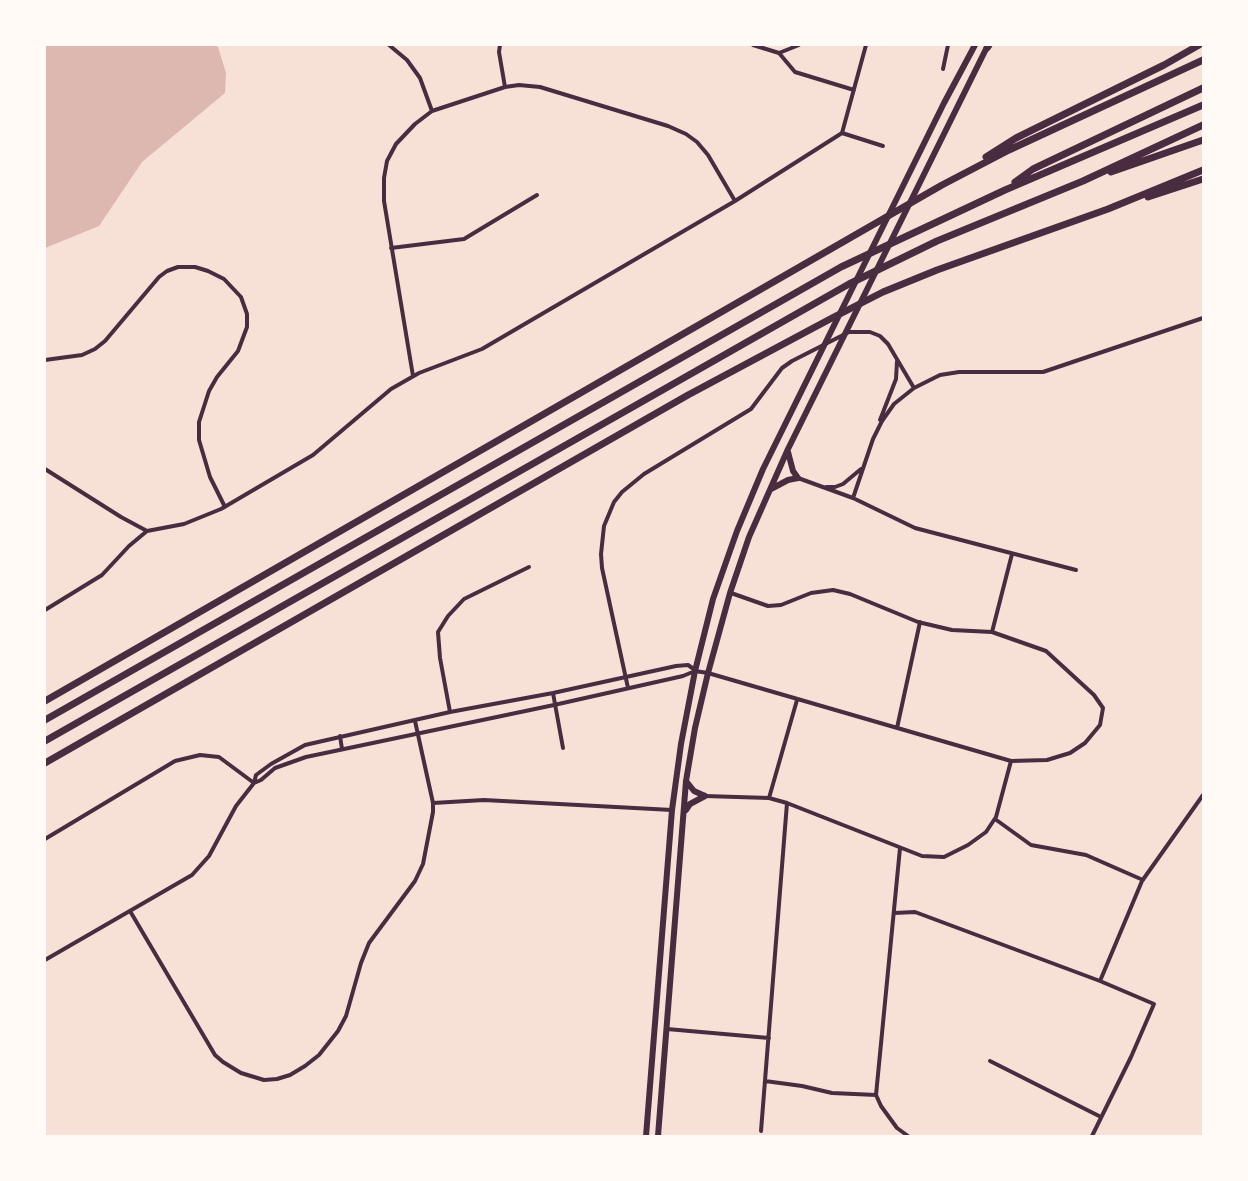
<!DOCTYPE html>
<html>
<head>
<meta charset="utf-8">
<style>
  body { margin:0 }
  #map { position:relative; width:1248px; height:1181px; overflow:hidden; background:#f7e1d7; font-family:Montserrat,sans-serif }
  canvas { display:block }
  .frame { position:absolute; inset:0; border:46px solid #fffaf5; pointer-events:none }
</style>
</head>
<body>
<div id="map">
<canvas width="1248" height="1181"></canvas>
<div class="frame"></div>
</div>
<script>
const ctx = document.querySelector('canvas').getContext('2d');
ctx.lineJoin = 'round';
function fill(path, color) {
  ctx.fillStyle = color;
  ctx.fill(path, 'evenodd');
}
function toPath(rows) {
  const path = new Path2D();
  for (const r of rows) {
    path.moveTo(r[0], r[1]);
    for (let i = 2; i < r.length; i += 2) path.lineTo(r[i], r[i + 1]);
  }
  return path;
}
function stroke(path, color, width, dash) {
  ctx.strokeStyle = color;
  ctx.lineWidth = width;
  ctx.lineCap = dash ? 'butt' : 'round';
  ctx.setLineDash(dash || []);
  ctx.stroke(path);
}
fill(toPath([
  [45,45,214,45,218,47,226,73,225,93,142,162,99,226,45,248]
]), '#dcb8b0');
stroke(toPath([
  [389,45,407,60,420,78,432,111],
  [500,45,499,52,505,87],
  [753,45,779,53],
  [779,53,795,72,854,90],
  [779,53,799,45],
  [943,69,948,45],
  [842,133,866,45],
  [842,133,883,146],
  [391,248,464,239,537,195],
  [45,360,82,355,95,349,105,341,159,277,167,271,178,267,195,267,208,271,224,279,241,297,247,314,247,327,238,351,217,377,209,391,199,422,199,440,210,477,225,507],
  [413,376,384,201,384,178,387,161,396,144,415,124,432,111,505,87,519,85,540,87,668,126,686,134,697,142,708,155,735,201],
  [880,420,896,379,897,361],
  [45,469,121,517,147,531],
  [798,478,853,498,915,528,1076,570],
  [826,487,835,487,843,484,861,469],
  [853,498,873,439,882,421,894,404,914,388,940,375,959,372,1043,372,1203,318],
  [45,610,102,575,129,546,147,531,184,524,221,509,313,455,391,389,419,373,482,349,735,201,842,133],
  [992,632,1012,554],
  [628,688,602,568,601,554,604,526,614,502,622,492,644,474,751,409,782,368,792,361,849,332,870,332,880,336,888,344,914,388],
  [553,693,563,748],
  [450,712,440,658,438,632,448,616,464,599,529,567],
  [897,728,920,622],
  [340,736,342,749],
  [254,783,261,780,275,768,306,757,554,705,683,676,695,671,708,673,1011,761,1047,760,1070,753,1085,743,1100,725,1103,708,1094,695,1046,651,992,632,952,630,918,622,850,594,833,590,811,593,781,605,768,606,731,593],
  [705,796,769,798,787,803,922,856,944,857,968,845,986,832,996,817,1011,761],
  [769,798,797,700],
  [433,803,484,800,672,810],
  [995,819,1031,845,1086,855,1143,880],
  [45,839,175,761,200,755,219,757,254,783],
  [900,848,876,1095,881,1106,897,1128,908,1136],
  [130,911,215,1055,223,1062,241,1073,264,1080,277,1079,290,1075,305,1066,319,1055,338,1031,346,1016,361,963,369,943,415,881,423,864,433,812,433,803,415,721],
  [894,913,915,912,1100,981,1154,1004,1131,1057,1092,1136],
  [45,960,192,875,209,856,236,806,254,783,256,775,271,764,305,745,450,712,553,693,676,666,688,665,695,670],
  [1100,981,1142,881,1203,795],
  [667,1029,769,1038],
  [990,1061,1101,1117],
  [765,1081,802,1086,832,1093,876,1095],
  [761,1131,787,803]
]), '#4a2c40', 4);
stroke(toPath([
  [788,452,793,471,798,478],
  [771,489,788,480,798,478],
  [686,781,694,791,705,796],
  [686,810,690,804,705,796],
  [646,1136,672,810,681,744,695,671,713,599,737,531,763,469,944,103,975,45],
  [658,1136,686,781,695,728,708,673,730,593,749,537,788,449,988,45]
]), '#4a2c40', 6);
stroke(toPath([
  [987,48,989,45],
  [986,157,1016,138,1164,65,1199,45],
  [1111,172,1203,140],
  [1015,182,1033,169,1203,88],
  [1148,197,1203,179],
  [45,701,942,185,1009,150,1203,60],
  [45,720,841,267,1005,190,1203,105],
  [45,741,849,284,937,241,1083,181,1203,125],
  [45,763,688,395,832,318,883,292,937,270,1108,209,1203,170]
]), '#4a2c40', 7);
</script>
</body>
</html>
